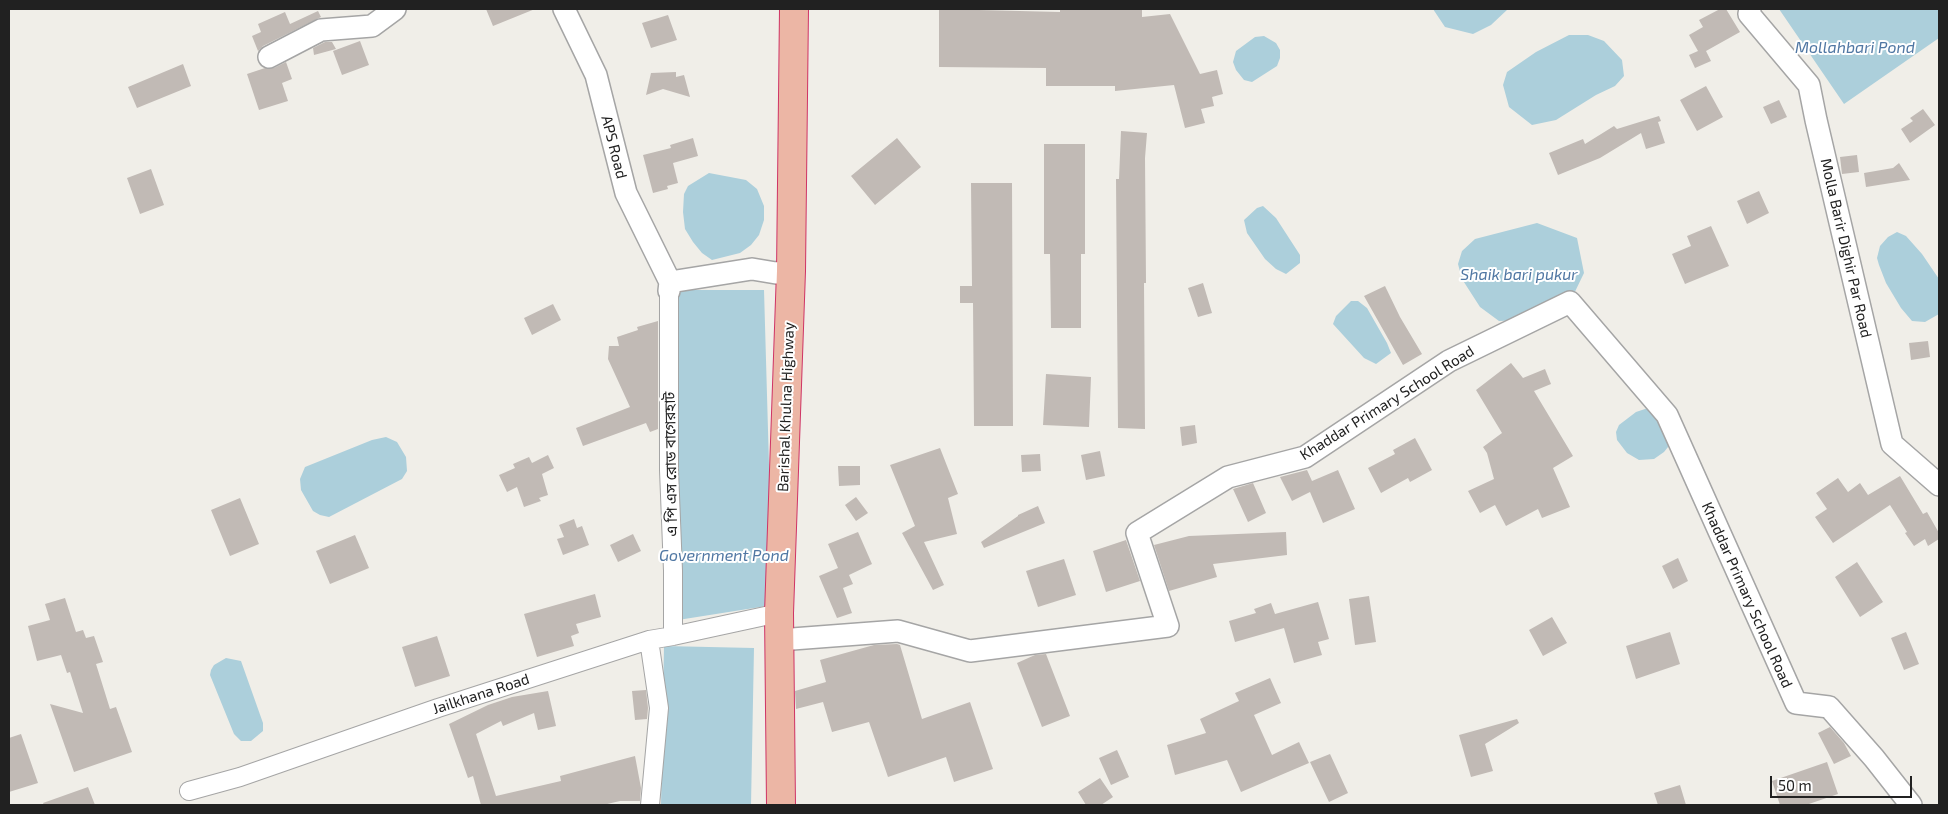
<!DOCTYPE html>
<html>
<head>
<meta charset="utf-8">
<style>
  body { margin:0 }
  #map { position:relative; width:1948px; height:814px; overflow:hidden; background:#f0eee8; font-family:"Exo 2",sans-serif }
  canvas { display:block }
  .frame { position:absolute; inset:0; border:10px solid #212121; pointer-events:none }
  .scale { position:absolute; left:1770px; top:776px; width:142px; height:22px; box-sizing:border-box; border:2px solid #212121; border-top:0; padding-left:6px; font-size:15px; line-height:18px; white-space:nowrap; color:#212121; -webkit-text-stroke:4px #fff; paint-order:stroke }
</style>
</head>
<body>
<div id="map">
<canvas width="1948" height="814"></canvas>
<div class="frame"></div>
<div class="scale">50 m</div>
</div>
<script>
const ctx = document.querySelector('canvas').getContext('2d');
ctx.lineJoin = 'round';
function fill(path, color) {
  ctx.fillStyle = color;
  ctx.fill(path, 'evenodd');
}
function toPath(rows) {
  const path = new Path2D();
  for (const r of rows) {
    path.moveTo(r[0], r[1]);
    for (let i = 2; i < r.length; i += 2) path.lineTo(r[i], r[i + 1]);
  }
  return path;
}
function stroke(path, color, width, dash) {
  ctx.strokeStyle = color;
  ctx.lineWidth = width;
  ctx.lineCap = dash ? 'butt' : 'round';
  ctx.setLineDash(dash || []);
  ctx.stroke(path);
}
function label(font, color, halo, rows, align = 'center') {
  ctx.font = font + ' "Exo 2","Noto Sans Bengali",sans-serif';
  ctx.lineWidth = 4;
  ctx.setLineDash([]);
  ctx.textBaseline = 'middle';
  ctx.strokeStyle = halo;
  ctx.fillStyle = color;
  for (const [text, x, y, turn = 0] of rows) {
    ctx.save();
    ctx.translate(x, y);
    ctx.rotate((+turn || 0) * Math.PI / 180);
    ctx.textAlign = isNaN(turn) ? turn : align;
    if (halo) ctx.strokeText(text, 0, 0);
    ctx.fillText(text, 0, 0);
    ctx.restore();
  }
}
fill(toPath([
  [1433,9,1508,9,1491,25,1473,34,1445,27],
  [1779,9,1939,9,1939,38,1844,104],
  [1569,35,1588,35,1604,41,1622,60,1624,76,1615,86,1596,95,1556,120,1532,125,1509,107,1503,85,1507,72,1536,52],
  [1264,36,1276,43,1280,50,1280,58,1277,66,1252,82,1244,80,1236,70,1233,62,1236,51,1255,37],
  [709,173,746,180,757,189,764,206,764,220,759,235,751,245,740,253,712,260,702,253,693,242,685,229,683,212,684,194,688,186],
  [1263,206,1276,218,1300,255,1300,263,1286,274,1276,269,1265,259,1247,233,1244,220,1257,208],
  [1537,223,1577,238,1584,273,1570,302,1524,320,1499,321,1480,307,1462,279,1458,264,1462,251,1475,239],
  [1897,232,1906,236,1922,254,1939,279,1939,314,1925,322,1912,321,1901,308,1886,283,1879,265,1877,258,1880,246,1888,237],
  [674,290,764,290,773,605,678,620],
  [1351,301,1358,301,1367,308,1387,343,1391,353,1376,364,1364,358,1333,324,1336,316],
  [1651,407,1672,442,1664,452,1654,459,1639,460,1627,453,1617,440,1616,432,1619,425,1636,412],
  [386,437,397,442,406,457,407,471,402,479,329,517,320,515,313,511,301,490,300,479,305,467,372,440],
  [664,646,754,648,751,805,661,805],
  [226,658,241,661,263,723,263,731,251,741,241,741,234,734,210,675,211,670,214,665]
]), '#accfdb');
fill(toPath([
  [486,9,535,9,493,26],
  [939,9,1060,12,1060,9,1142,9,1142,17,1170,14,1200,74,1217,70,1223,94,1212,97,1214,106,1201,109,1205,123,1185,128,1174,85,1115,91,1115,86,1046,86,1046,68,939,67],
  [1720,9,1726,9,1740,32,1706,51,1711,61,1695,68,1689,55,1698,51,1689,35,1703,27,1699,20],
  [318,11,321,17,263,46,258,51,252,36,261,32,258,24,285,12,290,24],
  [668,15,677,40,651,48,642,23],
  [360,41,369,65,342,75,333,51],
  [325,42,332,42,336,49,314,55,313,48],
  [286,62,292,79,282,83,288,101,259,110,247,74,265,68,274,68],
  [183,64,191,86,137,108,128,87],
  [676,72,676,77,684,75,690,97,663,89,646,95,651,73],
  [1706,86,1723,117,1697,131,1680,100],
  [1779,100,1787,117,1771,124,1763,107],
  [1923,109,1935,125,1910,143,1901,129,1913,121,1910,118],
  [1659,116,1661,121,1658,122,1665,143,1646,149,1641,133,1600,158,1558,175,1549,153,1583,139,1585,144,1614,126,1617,129],
  [1121,131,1147,133,1145,158,1146,283,1144,283,1145,429,1118,428,1116,179,1119,179],
  [693,138,698,156,673,163,678,183,667,186,668,189,653,193,643,155,671,148,670,145],
  [897,138,921,167,875,205,851,176],
  [1044,144,1085,144,1085,254,1081,254,1081,328,1051,328,1050,254,1044,254],
  [1857,155,1859,172,1842,174,1840,157],
  [1899,163,1910,180,1866,187,1864,173,1893,168],
  [151,169,164,205,140,214,127,178],
  [971,183,1012,183,1013,426,974,426,973,303,960,303,960,286,972,286],
  [1759,191,1769,213,1747,224,1737,201],
  [1711,226,1729,266,1685,284,1672,254,1691,246,1687,236],
  [1203,283,1212,313,1198,317,1188,288],
  [1385,286,1400,317,1422,354,1403,365,1364,296],
  [553,304,561,320,532,335,524,318],
  [658,321,658,429,650,432,646,423,583,446,576,428,630,407,608,359,609,346,619,346,617,337,638,330,637,327],
  [1928,341,1930,357,1911,360,1909,343],
  [1511,363,1523,378,1545,369,1551,384,1534,391,1573,456,1553,468,1570,507,1542,518,1538,509,1506,526,1495,505,1480,513,1468,491,1494,479,1487,453,1483,447,1502,433,1476,390],
  [1046,374,1091,377,1089,427,1043,425],
  [1195,425,1197,443,1182,446,1180,427],
  [1415,438,1432,470,1410,482,1408,478,1381,493,1368,468,1395,454,1393,450],
  [940,448,958,494,948,498,957,534,924,542,944,585,933,590,902,533,915,526,890,465],
  [1100,451,1105,476,1086,480,1081,455],
  [1040,454,1041,471,1022,472,1021,455],
  [548,455,554,468,542,474,548,495,539,498,541,501,524,507,517,487,507,492,499,475,515,468,513,464,529,457,532,463],
  [838,466,860,466,860,485,839,486],
  [1307,470,1312,481,1338,470,1355,509,1323,523,1310,492,1292,501,1280,477],
  [1900,476,1923,514,1927,512,1939,533,1939,539,1928,546,1925,539,1914,546,1905,533,1907,532,1890,505,1833,543,1815,517,1827,509,1816,493,1838,478,1848,492,1860,483,1868,495],
  [1253,483,1266,513,1248,522,1233,489],
  [856,497,868,513,856,521,845,505],
  [240,498,259,544,230,556,211,510],
  [1038,506,1045,523,984,548,981,542,1018,516,1018,515],
  [574,519,577,528,582,526,589,545,563,555,557,539,564,537,559,525],
  [858,532,872,564,849,575,853,584,843,588,852,613,837,618,819,576,838,568,828,544],
  [1286,532,1287,555,1213,564,1217,577,1169,591,1154,545,1189,536],
  [633,534,641,551,618,562,610,545],
  [355,535,369,568,330,584,316,551],
  [1126,540,1140,581,1106,592,1093,551],
  [1678,558,1688,581,1673,589,1662,566],
  [1064,559,1076,595,1038,607,1026,571],
  [1857,562,1883,602,1860,617,1835,577],
  [595,594,601,617,576,624,579,633,571,636,574,646,537,657,524,614],
  [1369,596,1376,642,1355,645,1349,599],
  [65,598,76,632,83,630,86,638,94,636,103,662,96,664,110,709,116,707,132,752,74,772,50,704,83,713,70,672,67,673,61,655,37,661,28,626,50,620,45,604],
  [1318,602,1329,639,1318,642,1322,655,1294,663,1284,628,1235,642,1229,621,1256,613,1254,609,1271,603,1275,614],
  [1552,617,1567,643,1543,656,1529,630],
  [1670,632,1680,664,1636,679,1626,646],
  [1906,632,1919,664,1904,670,1891,638],
  [437,636,450,676,415,687,402,647],
  [897,644,900,645,922,719,970,702,993,769,954,782,946,757,888,777,869,722,832,732,823,702,796,709,795,691,826,682,820,660,874,645],
  [1046,654,1070,716,1042,727,1017,663,1035,655],
  [1270,678,1281,703,1254,715,1272,755,1299,742,1309,763,1241,792,1227,760,1175,775,1167,745,1206,733,1200,719,1239,701,1235,693],
  [646,690,648,708,647,719,635,720,632,691],
  [548,691,556,726,538,730,534,713,503,726,501,721,476,734,496,796,561,781,560,776,635,756,641,788,640,801,620,801,603,805,481,805,473,776,468,778,449,724,488,705,512,697],
  [1517,719,1519,723,1485,744,1493,771,1471,777,1459,735],
  [1830,727,1844,743,1851,756,1834,764,1818,733],
  [21,734,38,783,9,792,9,738],
  [1117,750,1129,777,1111,785,1099,758],
  [1330,754,1348,793,1329,802,1310,762],
  [1827,762,1838,794,1806,805,1780,805,1772,781],
  [1100,778,1113,797,1101,805,1086,805,1078,792],
  [1680,785,1686,805,1658,805,1654,793],
  [88,787,95,805,44,805,43,803]
]), '#c1bab5');
const minor = toPath([
  [669,291,669,470,673,571,673,636],
  [649,640,659,708,650,805],
  [189,791,240,777,438,708,649,640,673,636,779,613]
]);
const tertiary = toPath([
  [564,9,596,75,626,193,670,282,669,291],
  [1750,9,1749,14,1809,85,1816,120,1892,444,1939,485],
  [269,57,321,30,372,26,395,9],
  [670,282,752,269,776,273,791,271],
  [779,640,898,631,970,651,1168,626,1137,533,1228,477,1305,457,1449,361,1570,302,1667,415,1796,703,1829,707,1874,758,1911,805]
]);
const trunk = toPath([
  [781,805,779,613,791,271,794,9]
]);
stroke(minor, '#a5a5a5', 20);
stroke(tertiary, '#a5a5a5', 24);
stroke(trunk, '#cf3465', 30);
stroke(minor, '#fff', 18);
stroke(tertiary, '#fff', 21);
stroke(trunk, '#ecb6a5', 28);
label('15px', '#212121', '#fff', [
  ["APS Road",614,147,76],
  ["Molla Barir Dighir Par Road",1846,248,77],
  ["Khaddar Primary School Road",1387,403,-32],
  ["Barishal Khulna Highway",786,407,-88],
  ["এ পি এস রোড বাগেরহাট",671,464,-91],
  ["Khaddar Primary School Road",1747,595,66],
  ["Jailkhana Road",481,694,-18]
]);
label('italic 16px', '#5077a3', '#fff', [
  ["Mollahbari Pond",1855,48],
  ["Shaik bari pukur",1519,275],
  ["Government Pond",724,556]
]);
</script>
</body>
</html>
